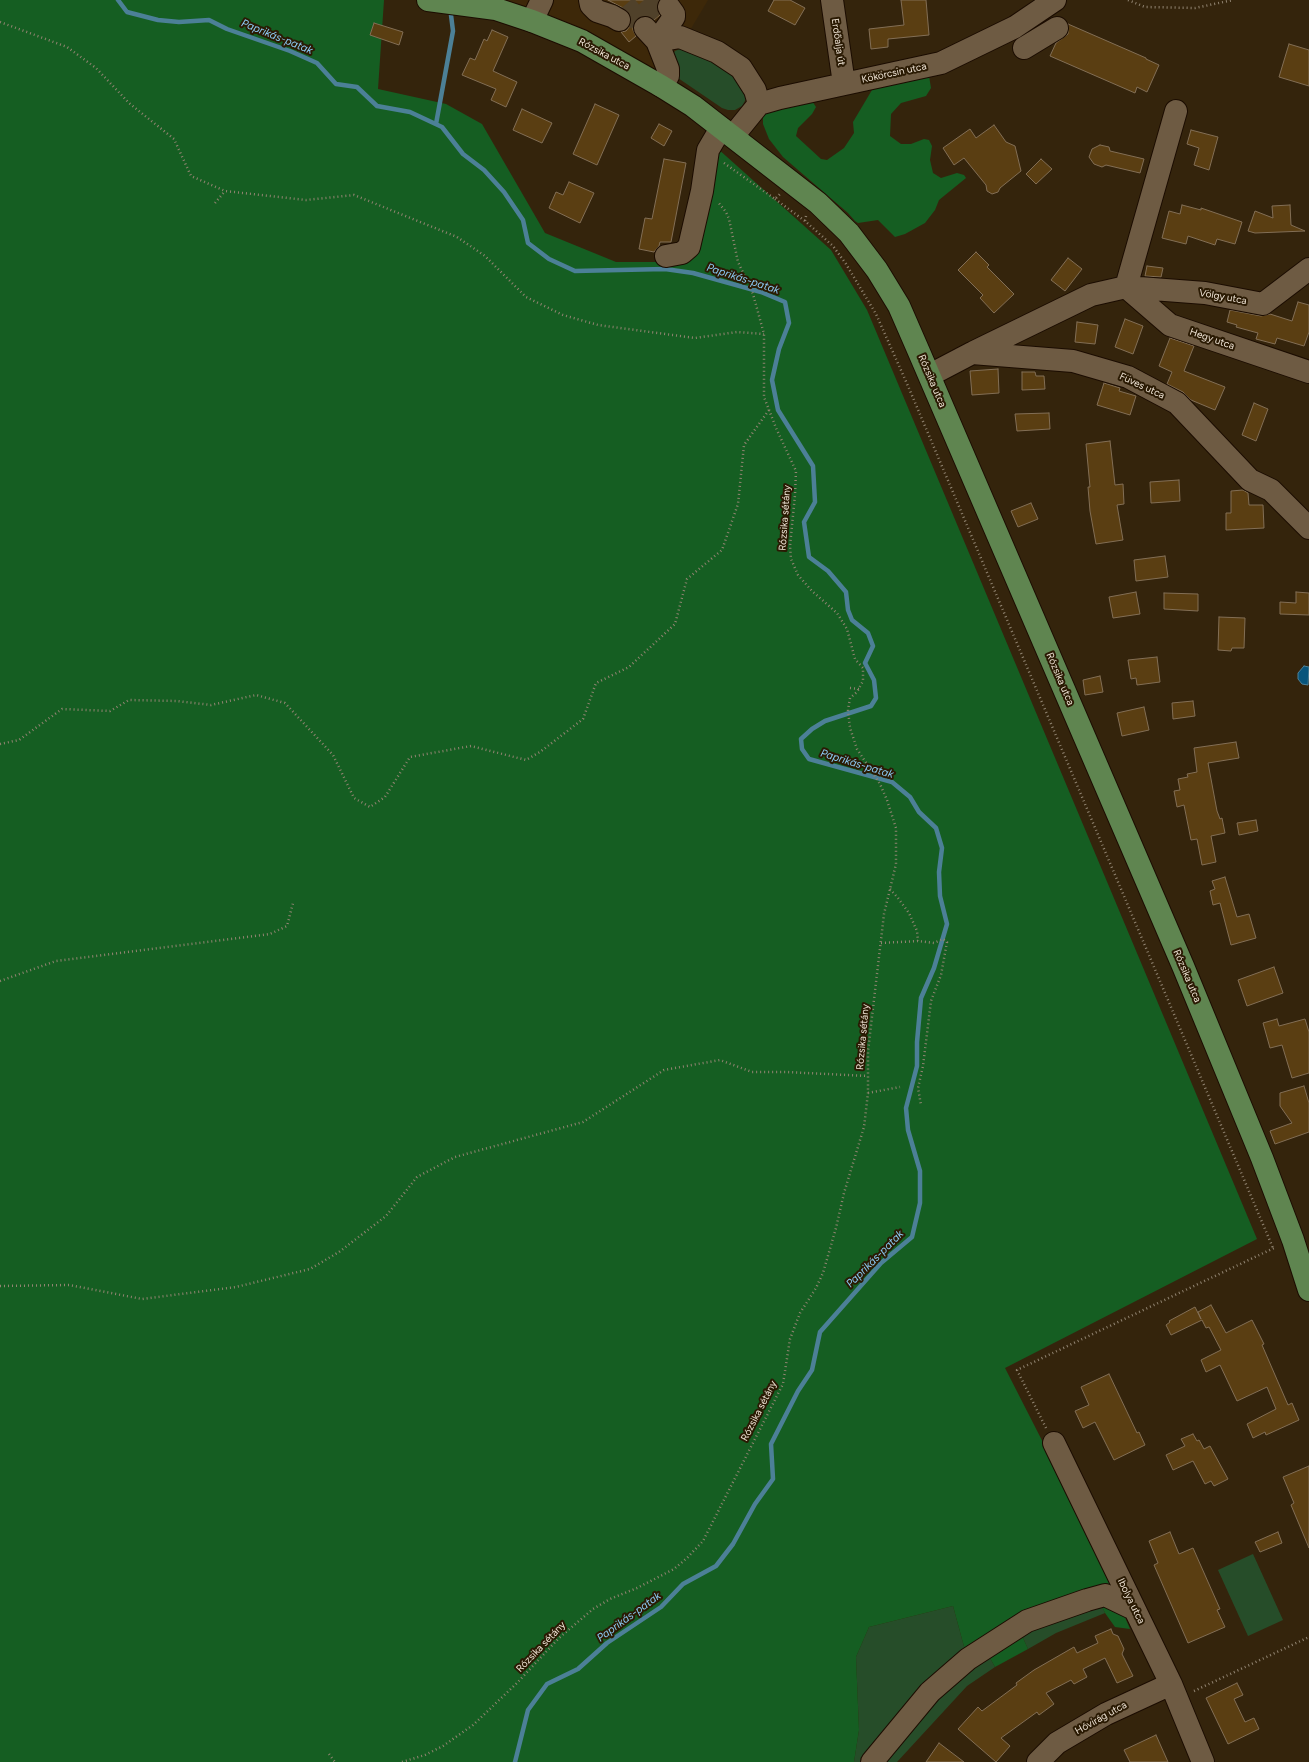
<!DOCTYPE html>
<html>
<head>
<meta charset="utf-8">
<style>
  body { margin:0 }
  canvas { display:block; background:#34240c }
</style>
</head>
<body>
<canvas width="1309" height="1762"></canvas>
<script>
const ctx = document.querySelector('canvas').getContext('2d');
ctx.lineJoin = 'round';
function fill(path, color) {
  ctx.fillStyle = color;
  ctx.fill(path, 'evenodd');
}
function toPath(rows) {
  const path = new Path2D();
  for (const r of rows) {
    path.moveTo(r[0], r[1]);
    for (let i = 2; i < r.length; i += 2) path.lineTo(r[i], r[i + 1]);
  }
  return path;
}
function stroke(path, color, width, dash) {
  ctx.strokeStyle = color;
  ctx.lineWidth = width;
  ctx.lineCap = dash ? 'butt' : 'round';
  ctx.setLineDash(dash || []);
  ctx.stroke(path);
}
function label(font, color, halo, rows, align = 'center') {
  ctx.font = font + ' Figtree,sans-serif';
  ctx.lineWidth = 4;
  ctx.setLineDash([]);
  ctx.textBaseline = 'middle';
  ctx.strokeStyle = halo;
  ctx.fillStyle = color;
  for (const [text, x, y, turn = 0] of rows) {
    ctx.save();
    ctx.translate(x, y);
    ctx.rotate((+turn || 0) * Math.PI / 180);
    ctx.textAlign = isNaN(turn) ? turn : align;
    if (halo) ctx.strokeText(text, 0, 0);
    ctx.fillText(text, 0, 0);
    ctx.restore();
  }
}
fill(toPath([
  [488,0,708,0,661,79]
]), '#3d2809');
fill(toPath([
  [682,48,723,64,746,91,746,99,742,106,735,110,728,110,722,108,678,78,674,72,672,56,675,51],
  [1253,1554,1283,1620,1248,1636,1218,1570],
  [1094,1590,1105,1613,1056,1633,1028,1649,1016,1622],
  [953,1606,966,1654,982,1644,995,1667,967,1686,897,1762,854,1762,859,1730,856,1657,869,1627]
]), '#264d29');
fill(toPath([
  [0,0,384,0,378,89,446,104,482,124,545,233,616,262,664,262,692,258,717,148,831,250,867,310,1257,1239,1005,1368,1054,1464,1110,1582,1130,1629,1115,1627,1105,1613,1094,1590,1016,1622,1028,1649,995,1667,982,1644,966,1654,953,1606,869,1627,856,1657,859,1730,854,1762,0,1762],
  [929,76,931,88,926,96,901,103,891,114,890,136,901,144,911,144,924,139,929,140,932,146,930,160,933,173,941,178,957,173,964,175,966,178,939,200,935,210,925,223,905,234,895,237,878,220,858,223,855,221,848,213,783,157,769,139,763,124,763,114,773,106,812,101,816,107,812,114,798,128,796,136,821,159,827,160,844,148,854,133,853,122,872,90,887,81]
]), '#155e22');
const water = toPath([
  [1304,666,1309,667,1308,685,1302,684,1298,679,1298,673,1304,666]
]);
fill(water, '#07557c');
stroke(water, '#4c8097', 1);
stroke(toPath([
  [118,0,127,12,158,20,179,22,209,20,227,29,290,51,317,63,336,84,357,87,377,106,410,112,442,127,463,154,484,170,504,192,523,220,528,243,549,259,575,271,665,269,693,273,761,292,785,302,789,323,779,349,772,380,778,410,813,466,815,502,804,522,809,557,828,571,846,592,848,610,852,620,868,633,873,646,865,663,874,680,876,698,871,706,825,721,812,729,801,739,802,749,809,759,892,782,910,797,919,812,936,828,942,848,939,872,940,896,947,924,934,968,921,998,917,1042,917,1066,906,1108,908,1130,920,1171,920,1203,912,1237,881,1263,820,1332,812,1370,798,1391,771,1444,773,1479,755,1504,733,1544,716,1566,683,1584,661,1607,607,1643,578,1669,547,1684,528,1710,515,1762],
  [436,124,453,31,451,15]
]), '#4c8097', 4.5);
const building = toPath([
  [608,0,659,0,657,8,660,15,654,20,648,16,642,16,637,19,633,25,633,30,636,36,629,42,621,32,626,31,630,26,631,20,630,14,625,9,608,0],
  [774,0,790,0,805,8,795,25,768,11,774,0],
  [901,0,926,0,929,35,888,39,888,47,871,49,869,29,904,25,901,0],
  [374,23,403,32,399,45,370,35,374,23],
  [1068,24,1146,58,1146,59,1159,65,1147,92,1137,87,1135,93,1050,56,1056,43,1068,34,1068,24],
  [492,30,508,37,493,71,517,82,506,107,491,100,496,89,462,75,470,58,475,60,484,39,487,41,492,30],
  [1289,44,1309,50,1309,86,1279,77,1289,44],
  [595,104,619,115,597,165,573,154,595,104],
  [522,109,552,123,542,143,513,130,522,109],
  [659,124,672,131,664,146,651,138,659,124],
  [994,125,1006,142,1015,146,1021,171,1000,188,998,192,992,194,987,191,986,185,964,158,954,165,943,148,970,129,976,138,994,125],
  [1191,130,1218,137,1209,170,1194,165,1199,148,1187,144,1191,130],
  [1100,145,1109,147,1110,151,1144,159,1140,173,1106,165,1102,167,1094,164,1089,157,1092,149,1100,145],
  [664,159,686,163,671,242,660,242,659,246,654,252,639,249,645,218,652,219,664,159],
  [1041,159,1052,169,1036,184,1026,174,1041,159],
  [569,182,594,193,580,223,549,208,556,192,563,195,569,182],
  [1182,205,1201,210,1201,208,1242,222,1235,244,1217,239,1215,245,1188,236,1186,244,1162,238,1169,211,1180,214,1182,205],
  [1290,205,1291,225,1305,231,1255,233,1248,231,1255,211,1273,218,1272,206,1290,205],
  [976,252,989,265,987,267,1014,294,994,313,980,298,983,295,958,270,976,252],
  [1068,258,1082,269,1065,291,1051,280,1068,258],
  [1147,266,1163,268,1161,277,1145,276,1147,266],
  [1298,302,1309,305,1309,332,1304,346,1277,338,1275,344,1256,339,1258,333,1236,327,1237,325,1227,322,1230,310,1261,316,1270,314,1292,321,1298,302],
  [1125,319,1143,326,1133,354,1115,347,1125,319],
  [1077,322,1098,325,1095,344,1075,342,1077,322],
  [1170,338,1194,346,1184,371,1225,387,1215,410,1191,400,1183,392,1167,384,1172,372,1159,366,1170,338],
  [998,369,999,393,972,395,970,371,998,369],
  [1022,372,1035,372,1036,376,1044,376,1045,389,1022,390,1022,372],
  [1104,383,1120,388,1119,391,1136,396,1130,415,1097,405,1104,383],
  [1254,403,1268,409,1256,441,1242,435,1254,403],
  [1049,413,1050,429,1017,431,1015,414,1049,413],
  [1110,441,1115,485,1123,484,1124,504,1117,505,1123,540,1096,544,1090,511,1088,487,1090,487,1086,444,1110,441],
  [1179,480,1180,501,1151,503,1150,482,1179,480],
  [1243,490,1248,493,1249,505,1263,505,1264,528,1226,530,1226,513,1231,513,1231,491,1243,490],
  [1031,503,1038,519,1018,527,1011,511,1031,503],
  [1165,556,1168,577,1136,581,1134,560,1165,556],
  [1136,592,1140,614,1113,618,1109,597,1136,592],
  [1296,592,1309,593,1309,615,1280,614,1280,602,1296,603,1296,592],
  [1164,593,1198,594,1198,611,1164,609,1164,593],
  [1219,617,1245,618,1244,648,1232,648,1231,651,1218,650,1219,617],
  [1157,657,1160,682,1137,685,1136,678,1131,679,1128,660,1157,657],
  [1100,676,1103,692,1085,695,1083,680,1100,676],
  [1193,701,1195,716,1173,719,1172,703,1193,701],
  [1144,707,1149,730,1122,736,1117,713,1144,707],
  [1236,742,1239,758,1208,763,1217,811,1220,819,1222,818,1225,833,1211,836,1216,862,1202,865,1197,839,1191,840,1184,805,1177,807,1174,791,1180,790,1178,779,1188,777,1187,774,1197,772,1194,748,1236,742],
  [1256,820,1258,831,1239,835,1237,823,1256,820],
  [1225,877,1237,917,1249,914,1256,938,1231,945,1220,903,1213,905,1210,891,1215,889,1212,881,1225,877],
  [1274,967,1283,993,1247,1006,1238,980,1274,967],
  [1277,1019,1279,1026,1305,1019,1309,1032,1309,1073,1292,1078,1282,1045,1270,1048,1263,1023,1277,1019],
  [1304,1086,1309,1103,1309,1132,1275,1144,1270,1131,1292,1123,1280,1106,1280,1093,1304,1086],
  [1211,1305,1226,1333,1252,1320,1264,1344,1262,1345,1288,1405,1292,1403,1299,1420,1266,1435,1265,1432,1253,1438,1247,1424,1276,1409,1267,1387,1237,1401,1220,1365,1206,1372,1201,1360,1221,1350,1209,1327,1206,1328,1202,1320,1171,1335,1166,1325,1170,1322,1169,1321,1195,1307,1201,1319,1198,1312,1211,1305],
  [1109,1374,1137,1433,1139,1432,1145,1445,1114,1460,1095,1422,1083,1428,1075,1411,1089,1405,1081,1387,1109,1374],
  [1193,1434,1197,1441,1199,1440,1204,1449,1210,1446,1228,1479,1214,1486,1211,1481,1205,1484,1193,1461,1173,1470,1166,1455,1185,1446,1181,1439,1193,1434],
  [1309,1466,1309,1548,1291,1505,1294,1503,1283,1477,1309,1466],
  [1170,1532,1179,1554,1193,1548,1220,1609,1217,1610,1225,1627,1188,1643,1154,1565,1158,1563,1149,1541,1170,1532],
  [1278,1532,1282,1543,1260,1552,1255,1542,1278,1532],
  [1111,1629,1113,1634,1118,1636,1124,1649,1122,1654,1133,1676,1117,1683,1105,1658,1083,1669,1087,1677,1074,1684,1071,1680,1046,1693,1054,1704,1039,1715,1037,1712,1001,1738,1010,1746,996,1762,958,1729,978,1707,982,1711,1017,1685,1016,1683,1034,1670,1074,1647,1077,1653,1098,1643,1095,1636,1111,1629],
  [1237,1683,1243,1695,1234,1699,1245,1722,1254,1718,1259,1729,1228,1744,1206,1698,1237,1683],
  [1156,1735,1168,1762,1130,1762,1124,1750,1156,1735],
  [939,1743,964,1762,926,1762,939,1743]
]);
fill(building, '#5a3e12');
stroke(building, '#826e55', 1);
stroke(toPath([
  [644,0,658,16],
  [625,5,645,28]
]), '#50412a', 22, [22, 11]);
const minor = toPath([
  [590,0,591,5,597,11,612,16,619,20],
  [832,0,844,84],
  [532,21,542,0],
  [645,28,657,41,680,37,717,52,741,68,755,90,759,104],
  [657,41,668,69,668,76,661,86],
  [657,41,674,17,674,14,669,7],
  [1024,48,1057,28],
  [1176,111,1126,287,1170,325,1309,372],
  [733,136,759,104,780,98,941,63,1015,27,1055,0],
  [666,256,682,253,689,247,702,191,708,150,721,128],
  [974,352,1091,295,1126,287,1205,293,1263,304,1309,269],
  [930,375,972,353,1073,361,1128,377,1177,403,1250,480,1271,490,1309,528],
  [1054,1443,1171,1684,1203,1762],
  [872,1762,930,1692,968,1659,1027,1621,1087,1600,1105,1595,1134,1609],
  [1038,1762,1057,1743,1106,1714,1171,1684]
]);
const major = toPath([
  [428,0,496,9,532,21,582,41,661,86,693,106,818,203,849,233,877,270,899,306,919,352,1183,966,1262,1158,1293,1240,1309,1290]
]);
stroke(minor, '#1b0c00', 24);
stroke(major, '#1b0c00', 24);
stroke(toPath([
  [1128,0,1145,7,1195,8,1233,0],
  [0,22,67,47,96,68,129,103,174,139,191,176,225,191,306,200,354,195,457,237,485,256,526,297,563,315,598,325,695,338,737,332,764,334],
  [724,163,775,199,780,194],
  [775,199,805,221],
  [215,203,225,191],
  [806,216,805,221,833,246,846,264,876,314,908,386,1273,1248],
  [850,688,859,689],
  [0,744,19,740,62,709,110,711,129,700,177,701,211,705,256,695,285,703,333,755,354,798,370,807,385,797,410,757,471,746,526,760,540,752,583,719,596,683,629,667,675,624,687,579,722,550,738,504,744,445,769,410],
  [890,889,898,898,909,913,917,931,918,941],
  [881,943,918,941,934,943,943,939,947,942,941,975,931,1001,923,1066,918,1088,921,1105],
  [0,981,56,961,270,934,287,926,293,903],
  [868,1093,900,1087],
  [0,1286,69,1285,142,1299,236,1287,310,1269,339,1252,386,1216,417,1177,455,1157,583,1122,664,1070,720,1060,752,1072,786,1072,868,1076],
  [1046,1428,1017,1370,1274,1248],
  [1194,1691,1309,1637],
  [329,1754,335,1762],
  [402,1762,425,1755,443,1746,473,1725,516,1684,559,1638,593,1609,610,1599,637,1588,674,1569,687,1558,703,1541,783,1384,790,1339,800,1313,816,1288,823,1273,836,1228,844,1193,864,1127,868,1093,868,1051,884,914,896,864,896,828,887,800,880,784,857,749,850,728,848,710,850,698,857,692,863,681,863,668,855,659,847,629,837,613,812,591,798,575,791,559,790,546,795,495,796,471,776,428,764,397,764,334,753,294,738,262,729,219,726,212,718,202]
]), '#918471', 2.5, [1, 3]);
stroke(minor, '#6e5b43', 22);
stroke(major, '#5f8550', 22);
label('10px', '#eee3d5', '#2a1a03', [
  ["Erdőalja út",838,42,82],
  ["Rózsika utca",604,54,28],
  ["Kökörcsin utca",894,73,-12],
  ["Völgy utca",1223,297,10],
  ["Hegy utca",1212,339,19],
  ["Rózsika utca",932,381,67],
  ["Füves utca",1142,386,25],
  ["Rózsika sétány",785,518,-86],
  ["Rózsika utca",1060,679,67],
  ["Rózsika utca",1187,976,67],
  ["Rózsika sétány",863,1037,-85],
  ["Rózsika sétány",759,1411,-63],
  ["Ibolya utca",1131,1601,64],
  ["Rózsika sétány",541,1647,-46],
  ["Hóvirág utca",1101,1718,-29]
]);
label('italic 11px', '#8ccbf5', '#2a1a03', [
  ["Paprikás-patak",277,37,22],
  ["Paprikás-patak",743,279,18],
  ["Paprikás-patak",857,764,17],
  ["Paprikás-patak",875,1259,-45],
  ["Paprikás-patak",629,1617,-36]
]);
</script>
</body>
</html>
